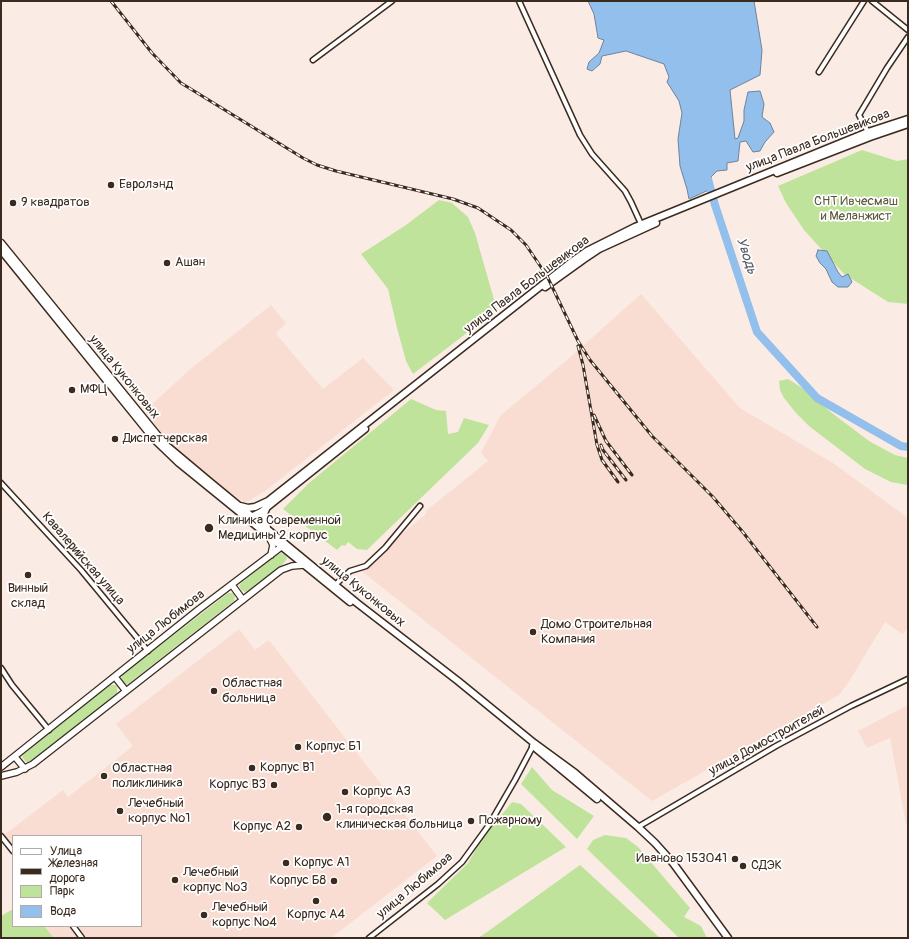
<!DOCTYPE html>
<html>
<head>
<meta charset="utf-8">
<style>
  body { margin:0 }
  #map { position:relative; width:909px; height:939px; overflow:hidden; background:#fbebe5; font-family:Pangolin,sans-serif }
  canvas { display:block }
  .frame { position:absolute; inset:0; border:2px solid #3b2a1e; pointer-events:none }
  .legend { position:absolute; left:12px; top:835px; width:130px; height:92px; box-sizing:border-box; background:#fff; border:1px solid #b1aaa5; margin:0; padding:5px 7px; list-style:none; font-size:12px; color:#3b2a1e }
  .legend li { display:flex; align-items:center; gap:8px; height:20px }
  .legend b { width:20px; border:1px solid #b1aaa5 }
</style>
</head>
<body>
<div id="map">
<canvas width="909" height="939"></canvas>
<div class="frame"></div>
<ul class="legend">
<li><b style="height:5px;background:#fff"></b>Улица</li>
<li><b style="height:5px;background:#3b2a1e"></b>Железная дорога</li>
<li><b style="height:11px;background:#c0e39c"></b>Парк</li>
<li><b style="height:11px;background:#92bfec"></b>Вода</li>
</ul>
</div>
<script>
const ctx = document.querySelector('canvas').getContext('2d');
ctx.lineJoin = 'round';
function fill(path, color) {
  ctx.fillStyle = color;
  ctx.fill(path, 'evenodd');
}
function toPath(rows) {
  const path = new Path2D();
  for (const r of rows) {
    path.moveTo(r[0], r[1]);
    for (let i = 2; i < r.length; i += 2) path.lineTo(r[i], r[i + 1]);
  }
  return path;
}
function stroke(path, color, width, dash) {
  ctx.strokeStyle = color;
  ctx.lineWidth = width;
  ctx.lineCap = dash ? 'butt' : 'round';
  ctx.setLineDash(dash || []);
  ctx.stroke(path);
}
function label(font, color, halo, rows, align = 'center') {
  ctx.font = font + ' Pangolin,sans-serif';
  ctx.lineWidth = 3.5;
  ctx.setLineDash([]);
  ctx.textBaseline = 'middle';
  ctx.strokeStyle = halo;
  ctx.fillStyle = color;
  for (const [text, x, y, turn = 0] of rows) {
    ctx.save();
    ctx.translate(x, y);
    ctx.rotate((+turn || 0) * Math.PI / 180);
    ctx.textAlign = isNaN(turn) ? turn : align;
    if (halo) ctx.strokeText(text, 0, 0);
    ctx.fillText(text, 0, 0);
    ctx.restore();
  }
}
fill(toPath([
  [641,294,740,408,833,463,908,518,908,629,902,634,885,622,850,680,839,695,652,801,359,569,426,514,426,511,488,461,481,453,500,416,567,360],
  [271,305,286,323,276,334,323,389,363,358,394,390,265,491,245,503,213,480,168,441,145,411,188,371],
  [239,629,255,650,269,640,437,856,331,938,47,938,38,926,141,926,141,836,13,836,13,846,4,835,63,790,68,797,133,746,116,724],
  [908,705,908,823,906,824,890,738,867,748,858,731]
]), '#f9ddd2');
fill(toPath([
  [862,150,897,161,908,159,908,304,888,302,844,274,804,230,786,203,778,186],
  [439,200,452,203,468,217,475,233,497,310,413,374,406,361,397,328,388,289,361,254,406,225],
  [788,379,804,389,832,413,869,441,895,455,908,458,908,485,891,482,865,469,809,426,796,413,784,398,780,390,779,381],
  [411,399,436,410,446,411,448,434,458,432,464,418,489,425,478,443,367,550,357,549,348,542,345,546,342,545,337,550,283,509,309,483],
  [281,553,286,556,287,559,282,565,248,591,245,592,241,590,239,586,241,583,275,556],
  [228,593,234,593,235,596,234,601,128,684,125,685,121,682,122,675],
  [110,685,115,685,117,687,117,694,30,763,26,762,22,757,24,754],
  [532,767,552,790,594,816,577,839,521,784],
  [512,802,521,804,566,847,445,920,427,903,468,863,482,839],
  [605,835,626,838,638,847,690,908,684,917,701,926,707,938,679,938,587,849,593,840],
  [580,865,660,938,478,938,487,932],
  [13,909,13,926,44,926,54,938,1,938,1,916]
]), '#c0e39c');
const water = toPath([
  [588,1,754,1,762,50,760,75,730,90,735,139,738,138,744,121,744,110,748,92,760,91,764,104,762,117,770,123,774,132,765,142,760,151,753,152,746,141,740,142,738,161,727,163,727,170,717,171,711,177,713,188,689,199,687,189,680,166,678,139,682,113,679,101,667,82,669,77,664,64,626,51,602,56,600,64,592,71,587,69,589,62,599,53,604,40,598,38,594,14,588,1],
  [818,250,827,251,838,272,842,277,848,274,852,282,848,287,838,287,832,282,826,269,820,263,816,256,818,250]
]);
fill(water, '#92bfec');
stroke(water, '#6f839a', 1);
stroke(toPath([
  [708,179,715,205,757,332,817,398,901,446,908,447]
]), '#92bfec', 8);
const minor = toPath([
  [519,1,580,135,592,154,625,191,631,202,642,226],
  [872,1,908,30],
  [313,60,392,1],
  [819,72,864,1],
  [869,134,859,115,887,68,908,37],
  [1,483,81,570,148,651],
  [335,585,350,571,366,566,385,548,420,506],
  [1,668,12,685,49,730],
  [638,827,776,746,851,706,908,679],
  [1,836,13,851],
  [73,926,82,938],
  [369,938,438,884,462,862,489,825,515,780,533,746]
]);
const secondary = toPath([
  [269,537,273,545,271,555],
  [232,585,243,600],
  [115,677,126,691],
  [15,757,25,769],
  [1,767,198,610,285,544],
  [1,776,17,772,33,764,281,570,292,566,304,565]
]);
const primary = toPath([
  [777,173,870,137,908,124],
  [1,243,158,436,167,446,210,482,357,603,458,681,534,743,575,773,638,827,655,843,673,863,728,938],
  [1,250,154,439,179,463,350,602],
  [545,287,584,259,599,249,656,223],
  [240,506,248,508,255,507,268,501,570,263,587,251,635,227,868,132,908,119],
  [266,509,263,516,267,528],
  [251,517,261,512,365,429],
  [533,746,597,799]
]);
stroke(minor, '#3b2a1e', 7);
stroke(secondary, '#3b2a1e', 8);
stroke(primary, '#3b2a1e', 9);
stroke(minor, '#fff', 4);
stroke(secondary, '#fff', 5.5);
stroke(primary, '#fff', 6);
const rail = toPath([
  [111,1,152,53,181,83,303,158,317,165,336,171,453,199,478,208,511,230,526,245,547,276,578,341,590,360,652,436,713,497,742,531,817,627],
  [578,346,583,365,597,445,602,460,618,482],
  [594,415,606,441,632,475],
  [601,445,603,450,626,480]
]);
stroke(rail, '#3b2a1e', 3);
stroke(rail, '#fff', 1.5, [4.5]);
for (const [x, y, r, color] of [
  [111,185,4,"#3b2a1e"],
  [13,203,4,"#3b2a1e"],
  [167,263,4,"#3b2a1e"],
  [72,390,4,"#3b2a1e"],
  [115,439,4,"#3b2a1e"],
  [209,528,5,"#3b2a1e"],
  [28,575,4,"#3b2a1e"],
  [533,632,4,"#3b2a1e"],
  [214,691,4,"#3b2a1e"],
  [298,747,4,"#3b2a1e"],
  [252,768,4,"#3b2a1e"],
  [104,776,4,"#3b2a1e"],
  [274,785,4,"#3b2a1e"],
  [345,792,4,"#3b2a1e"],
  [120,811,4,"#3b2a1e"],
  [327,817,5,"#3b2a1e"],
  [471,821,4,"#3b2a1e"],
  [299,827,4,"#3b2a1e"],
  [735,859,4,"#3b2a1e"],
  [286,863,4,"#3b2a1e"],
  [743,866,4,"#3b2a1e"],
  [175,880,4,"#3b2a1e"],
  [334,881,4,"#3b2a1e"],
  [316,901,4,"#3b2a1e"],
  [204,915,4,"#3b2a1e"]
]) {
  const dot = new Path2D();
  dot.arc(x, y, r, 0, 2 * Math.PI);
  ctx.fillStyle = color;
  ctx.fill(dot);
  stroke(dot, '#fff', 1.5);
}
label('13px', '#3b2a1e', '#fff', [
  ["улица Павла Большевикова",818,141,-21],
  ["улица Павла Большевикова",527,285,-37],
  ["улица Куконковых",124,377,51],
  ["Кавалерийская улица",83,559,49],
  ["улица Куконковых",363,592,39],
  ["улица Любимова",166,622,-38],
  ["улица Домостроителей",767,741,-29],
  ["улица Любимова",415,886,-40]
]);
label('13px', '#3b2a1e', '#fff', [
  ["Евролэнд",119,185],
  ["9 квадратов",21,203],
  ["Ашан",175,263],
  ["МФЦ",80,390],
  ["Диспетчерская",123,439],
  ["Клиника Современной",218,521],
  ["Медицины 2 корпус",218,536],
  ["Винный",28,589,"center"],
  ["склад",28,604,"center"],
  ["Домо Строительная",541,625],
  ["Компания",541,640],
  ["Областная",222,684],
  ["больница",222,699],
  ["Корпус Б1",306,747],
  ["Корпус В1",260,768],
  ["Областная",112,769],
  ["поликлиника",112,784],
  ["Корпус В3",266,785,"right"],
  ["Корпус А3",353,792],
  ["Лечебный",128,804],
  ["корпус №1",128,819],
  ["1-я городская",336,810],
  ["клиническая больница",336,825],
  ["Пожарному",479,821],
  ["Корпус А2",291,827,"right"],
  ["Иваново 153041",727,859,"right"],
  ["Корпус А1",294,863],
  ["СДЭК",751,866],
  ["Лечебный",183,873],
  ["корпус №3",183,888],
  ["Корпус Б8",326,881,"right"],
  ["Лечебный",212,908],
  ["корпус №4",212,923],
  ["Корпус А4",316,915,"center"]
], 'left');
label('13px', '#5c583e', '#fff', [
  ["СНТ Ивчесмаш",856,202],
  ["и Меланжист",856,217]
]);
label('italic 14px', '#595e66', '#fff', [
  ["Уводь",746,256,72]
]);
</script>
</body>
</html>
